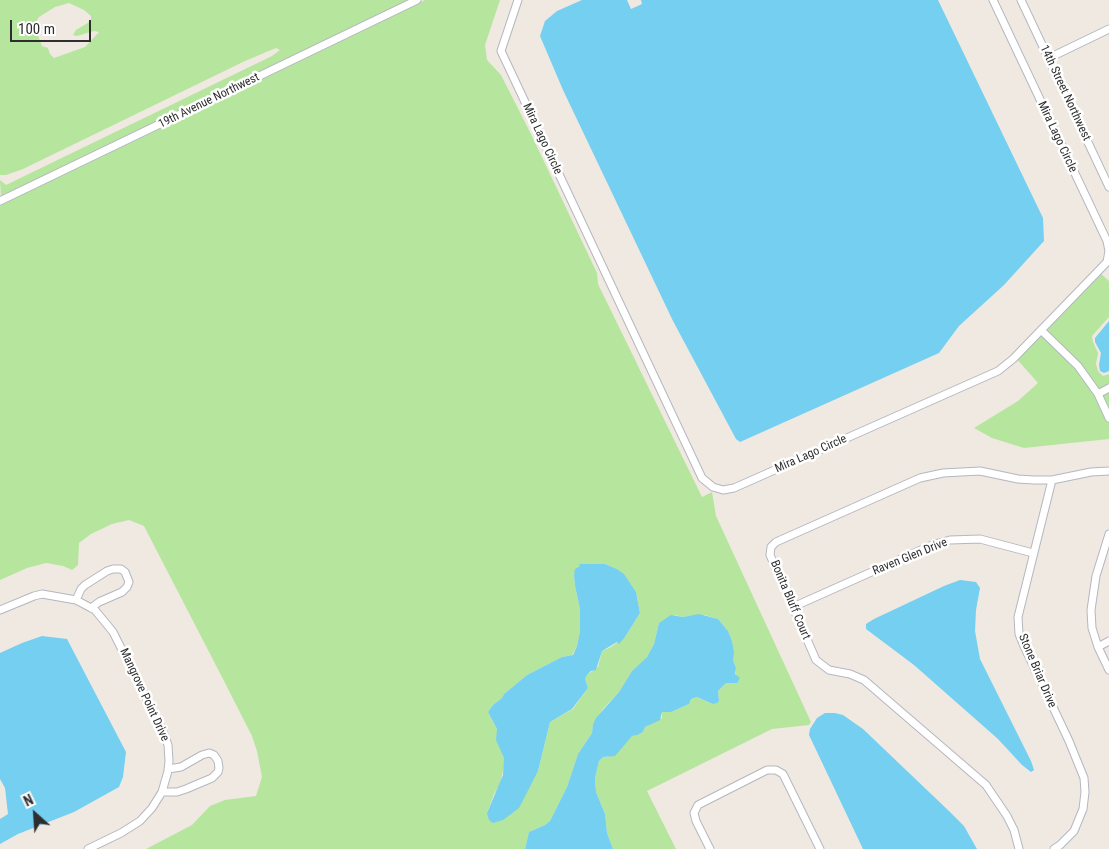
<!DOCTYPE html>
<html>
<head>
<meta charset="utf-8">
<style>
  body { margin:0 }
  #map { position:relative; width:1109px; height:849px; overflow:hidden; background:#efe9e1; font-family:"Roboto Condensed",sans-serif }
  canvas { display:block }
  .north { position:absolute; left:10px; top:789px; width:50px; height:50px; -webkit-text-stroke:4px #fff; paint-order:stroke; rotate:334deg; font-size:14px; font-weight:700; line-height:20px; text-align:center; color:#2e2e2e }
  .north::after { content:''; display:block; margin:auto; width:18px; height:22px; background:#2e2e2e; clip-path:polygon(50% 0,100% 100%,50% 72%,0 100%) }
  .scale { position:absolute; left:10px; top:20px; width:81px; height:22px; box-sizing:border-box; border:2px solid #2e2e2e; border-top:0; padding-left:6px; font-size:15px; line-height:18px; white-space:nowrap; color:#2e2e2e; -webkit-text-stroke:4px #fff; paint-order:stroke }
</style>
</head>
<body>
<div id="map">
<canvas width="1109" height="849"></canvas>
<div class="north">N</div>
<div class="scale">100 m</div>
</div>
<script>
const ctx = document.querySelector('canvas').getContext('2d');
ctx.lineJoin = 'round';
function fill(path, color) {
  ctx.fillStyle = color;
  ctx.fill(path, 'evenodd');
}
function toPath(rows) {
  const path = new Path2D();
  for (const r of rows) {
    path.moveTo(r[0], r[1]);
    for (let i = 2; i < r.length; i += 2) path.lineTo(r[i], r[i + 1]);
  }
  return path;
}
function stroke(path, color, width, dash) {
  ctx.strokeStyle = color;
  ctx.lineWidth = width;
  ctx.lineCap = dash ? 'butt' : 'round';
  ctx.setLineDash(dash || []);
  ctx.stroke(path);
}
function label(font, color, halo, rows, align = 'center') {
  ctx.font = font + ' "Roboto Condensed",sans-serif';
  ctx.lineWidth = 5;
  ctx.setLineDash([]);
  ctx.textBaseline = 'middle';
  ctx.strokeStyle = halo;
  ctx.fillStyle = color;
  for (const [text, x, y, turn = 0] of rows) {
    ctx.save();
    ctx.translate(x, y);
    ctx.rotate((+turn || 0) * Math.PI / 180);
    ctx.textAlign = isNaN(turn) ? turn : align;
    if (halo) ctx.strokeText(text, 0, 0);
    ctx.fillText(text, 0, 0);
    ctx.restore();
  }
}
fill(toPath([
  [0,0,410,0,1,197,0,180,6,185,272,56,280,50,276,48,271,50,245,61,23,169,6,175,0,175],
  [69,3,84,10,91,16,91,21,76,30,73,35,77,36,94,31,99,32,85,47,54,58,50,54,48,48,42,46,34,25,39,17,55,7],
  [425,0,500,0,485,45,487,60,501,75,531,134,597,273,598,284,702,497,712,492,716,516,811,722,809,725,772,729,647,791,676,849,613,849,607,833,605,814,596,792,595,778,599,761,603,757,608,757,632,736,643,732,645,727,662,718,662,711,671,712,689,704,691,699,697,697,713,704,719,701,718,691,726,683,735,683,736,668,733,660,732,641,728,631,718,619,705,615,695,615,683,617,675,615,659,623,654,644,647,657,632,671,619,692,603,709,593,724,592,733,578,754,567,787,550,821,545,825,529,832,525,849,146,849,192,825,210,806,225,800,256,796,262,777,257,751,252,736,224,681,144,526,129,520,112,524,91,534,79,543,78,565,72,570,63,566,46,563,27,568,0,580,0,205],
  [594,564,605,564,617,569,624,575,636,592,640,613,625,637,611,647,602,651,598,667,587,675,585,679,588,688,573,709,550,722,538,771,487,813,494,794,500,784,504,766,504,758,497,729,488,712,493,705,502,698,504,694,527,675,562,657,572,655,577,646,580,631,580,609,575,586,574,575,577,568],
  [1099,272,1109,281,1109,317,1092,336,1093,342,1098,353,1096,364,1098,371,1103,376,1109,374,1109,439,1024,448,992,438,974,428,1018,401,1038,383,1015,357]
]), '#b6e59e');
fill(toPath([
  [582,0,627,0,631,9,642,4,641,0,938,0,1043,218,1044,241,1004,285,959,326,939,353,740,442,736,439,673,321,563,90,540,36,545,21,557,11],
  [1109,321,1109,371,1104,373,1100,371,1099,365,1101,353,1095,342,1095,338],
  [579,564,605,564,617,569,624,574,636,592,640,613,625,637,619,644,617,642,602,651,596,670,591,671,587,675,585,679,588,688,572,709,550,722,538,771,519,808,503,820,493,823,489,820,487,813,503,775,504,758,496,740,497,729,488,712,493,705,502,698,504,694,527,675,562,657,573,655,577,646,580,631,580,609,575,586,574,575,575,569,580,566],
  [960,580,976,582,980,588,976,610,975,631,980,659,1031,761,1034,770,1031,772,1022,765,998,739,914,665,866,629,866,624,874,619,944,586],
  [699,614,718,619,728,631,732,641,734,653,733,660,736,668,735,674,740,678,737,683,726,683,718,691,719,701,717,703,713,704,697,697,691,699,689,704,671,712,662,712,660,720,645,727,643,732,637,735,632,736,615,756,603,757,599,761,595,778,596,792,605,814,607,833,613,849,525,849,529,832,545,825,550,821,567,787,578,754,592,733,593,724,596,718,619,692,632,671,647,657,654,644,659,623,671,615,683,617],
  [42,636,67,639,126,752,123,777,119,787,74,812,18,834,0,844,0,819,8,814,5,788,0,779,0,653,22,643],
  [825,713,835,713,843,715,863,729,950,812,964,826,977,849,863,849,809,735,810,729,817,718]
]), '#75cff0');
const minor = toPath([
  [518,0,501,51,702,478,713,487,723,490,734,488,998,371,1013,359,1107,262,1109,251,1107,241,993,0],
  [1021,0,1109,187],
  [1049,58,1109,29],
  [0,201,417,0],
  [1041,330,1078,366,1098,394,1109,418],
  [1098,394,1109,388],
  [1052,480,1018,617,1019,634,1024,646,1069,741,1084,778,1085,792,1083,809,1074,831,1060,845,1054,849],
  [1109,534,1096,576,1091,610,1092,628,1098,647,1109,670],
  [76,600,81,589,85,585,107,571,113,569,121,569,125,572,129,582,127,587,122,592,99,602,91,608],
  [793,607,932,545,950,540,980,539,1033,553],
  [0,610,34,596,42,594,76,600,95,610,113,632,162,729,168,745,169,761,168,771,162,792,152,808,140,821,121,833,88,849],
  [1098,647,1109,641],
  [162,792,177,792,186,789,212,778,218,772,219,768,218,761,214,755,209,753,202,755,181,767,168,769],
  [710,849,696,821,694,813,698,805,767,770,776,770,783,774,820,849],
  [1019,849,1014,830,1007,816,986,785,864,680,850,674,829,670,816,660,770,555,771,547,776,542,920,478,943,473,980,471,1018,479,1034,480,1052,480,1091,472,1109,471]
]);
stroke(minor, '#b4b7c1', 9);
stroke(minor, '#fff', 7);
label('12px', '#2e2e2e', '#fff', [
  ["14th Street Northwest",1065,93,65],
  ["19th Avenue Northwest",209,101,-26],
  ["Mira Lago Circle",1057,137,65],
  ["Mira Lago Circle",542,139,65],
  ["Mira Lago Circle",811,454,-24],
  ["Raven Glen Drive",910,557,-22],
  ["Bonita Bluff Court",790,600,67],
  ["Stone Briar Drive",1037,671,67],
  ["Mangrove Point Drive",144,695,65]
]);
</script>
</body>
</html>
